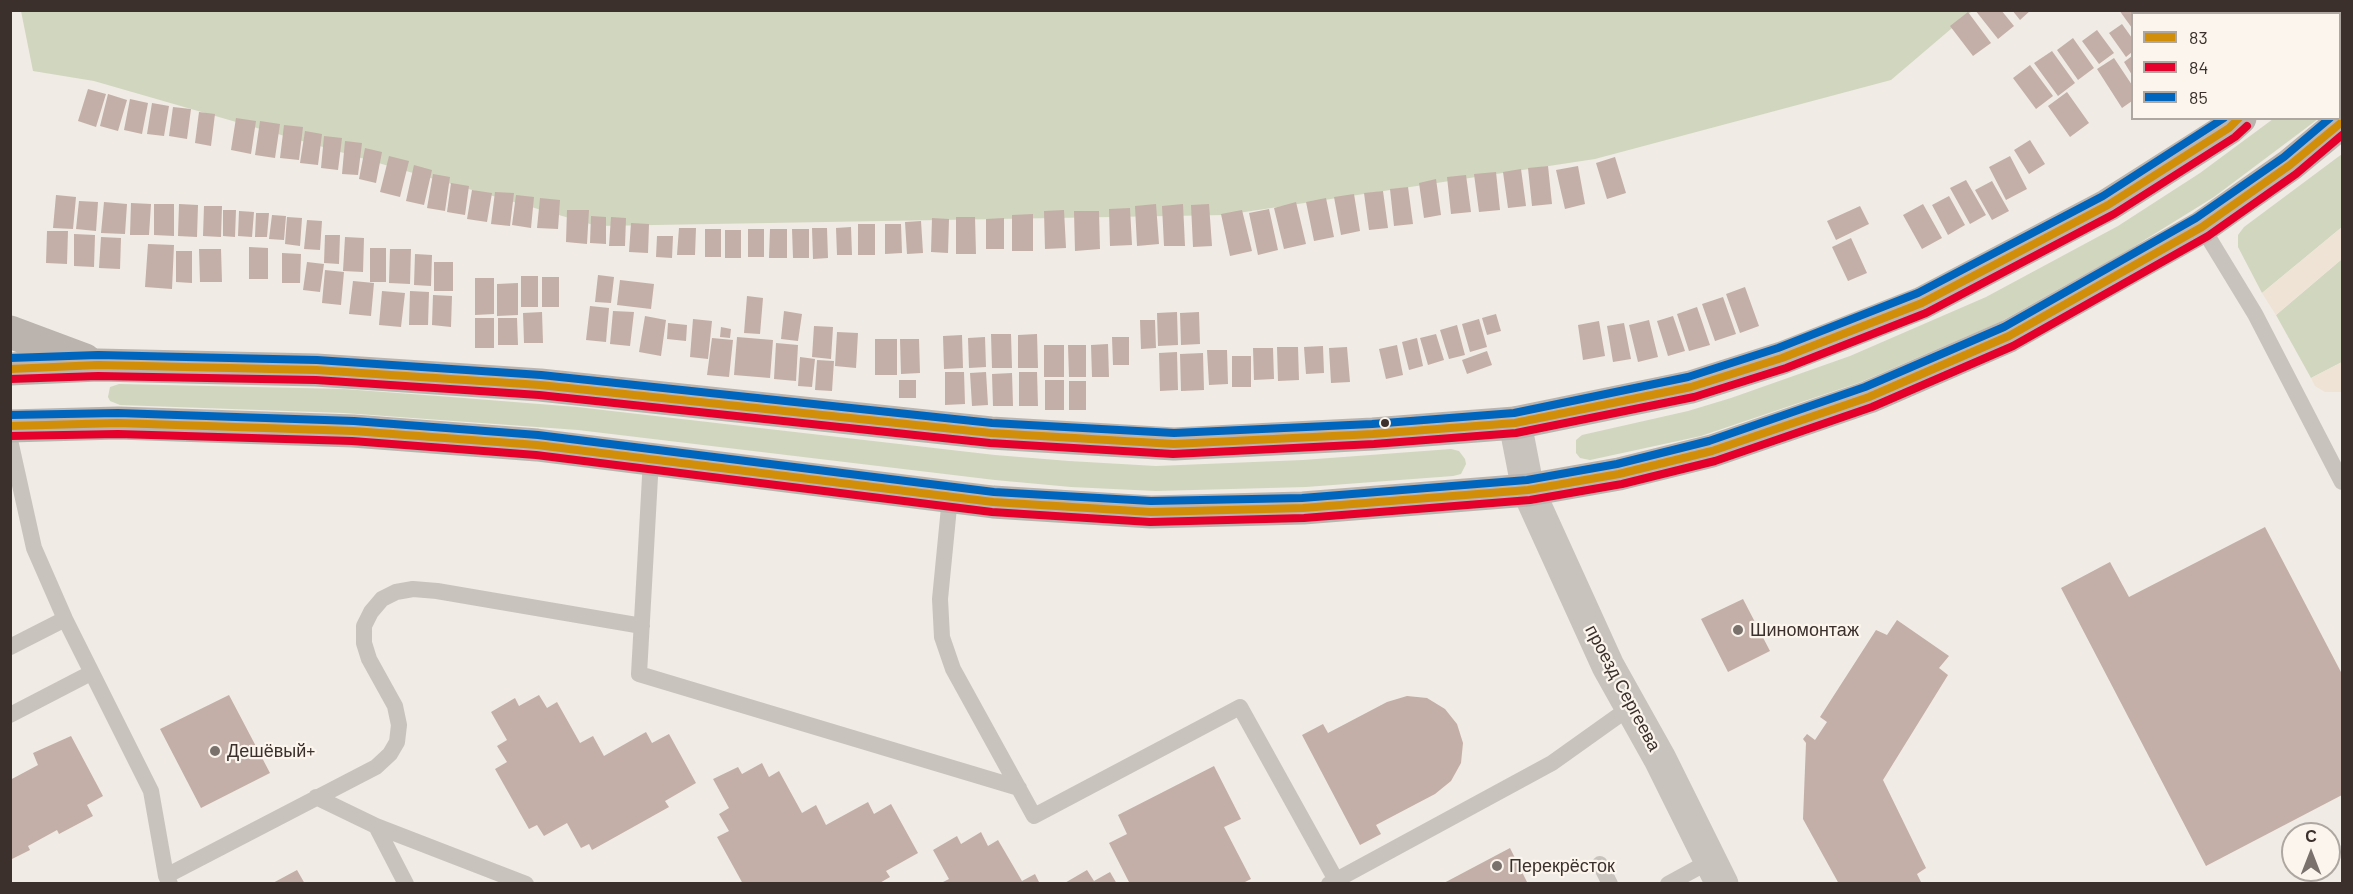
<!DOCTYPE html>
<html>
<head>
<meta charset="utf-8">
<style>
  body { margin:0 }
  #map { position:relative; width:2353px; height:894px; overflow:hidden; background:#f0ebe5; font-family:Barlow,sans-serif }
  canvas { display:block }
  .frame { position:absolute; inset:0; border:12px solid #3b302b; pointer-events:none }
  .legend { position:absolute; left:2131px; top:12px; width:210px; height:108px; box-sizing:border-box; background:#fbf5ee; border:2px solid #aea6a0; margin:0; padding:8px 10px; list-style:none; font-size:18px; color:#3b302b }
  .legend li { display:flex; align-items:center; gap:12px; height:30px }
  .legend b { width:30px; border:2px solid #aea6a0 }
  .north { position:absolute; left:2281px; top:822px; width:60px; height:60px; box-sizing:border-box; background:#fbf5ee; border:2px solid #aea6a0; border-radius:50%; rotate:0deg; font-size:16px; font-weight:700; line-height:24px; text-align:center; color:#3b302b }
  .north::after { content:''; display:block; margin:auto; width:21px; height:27px; background:#7a716c; clip-path:polygon(50% 0,100% 100%,50% 72%,0 100%) }
</style>
</head>
<body>
<div id="map">
<canvas width="2353" height="894"></canvas>
<div class="frame"></div>
<ul class="legend">
<li><b style="height:8px;background:#d18e09"></b>83</li>
<li><b style="height:8px;background:#e4002b"></b>84</li>
<li><b style="height:8px;background:#0065bd"></b>85</li>
</ul>
<div class="north">С</div>
</div>
<script>
const ctx = document.querySelector('canvas').getContext('2d');
ctx.lineJoin = 'round';
function fill(path, color) {
  ctx.fillStyle = color;
  ctx.fill(path, 'evenodd');
}
function toPath(rows) {
  const path = new Path2D();
  for (const r of rows) {
    path.moveTo(r[0], r[1]);
    for (let i = 2; i < r.length; i += 2) path.lineTo(r[i], r[i + 1]);
  }
  return path;
}
function stroke(path, color, width, dash) {
  ctx.strokeStyle = color;
  ctx.lineWidth = width;
  ctx.lineCap = dash ? 'butt' : 'round';
  ctx.setLineDash(dash || []);
  ctx.stroke(path);
}
function label(font, color, halo, rows, align = 'center') {
  ctx.font = font + ' Barlow,sans-serif';
  ctx.lineWidth = 4.5;
  ctx.setLineDash([]);
  ctx.textBaseline = 'middle';
  ctx.strokeStyle = halo;
  ctx.fillStyle = color;
  for (const [text, x, y, turn = 0] of rows) {
    ctx.save();
    ctx.translate(x, y);
    ctx.rotate((+turn || 0) * Math.PI / 180);
    ctx.textAlign = isNaN(turn) ? turn : align;
    if (halo) ctx.strokeText(text, 0, 0);
    ctx.fillText(text, 0, 0);
    ctx.restore();
  }
}
fill(toPath([
  [21,11,1972,11,1891,80,1595,159,1225,215,597,226,94,81,33,71],
  [2273,119,2318,119,2214,197,2130,249,2000,322,1861,382,1701,436,1590,460,1580,458,1576,453,1576,440,1582,435,1688,411,1731,398,1850,356,1986,297,2118,226,2200,173],
  [2342,154,2342,227,2262,293,2238,247,2238,235,2244,227],
  [2342,259,2342,362,2311,378,2276,315],
  [119,384,344,389,451,397,577,407,995,455,1069,461,1156,466,1303,460,1451,449,1459,451,1465,459,1466,464,1461,474,1453,476,1306,487,1156,491,1071,487,995,480,578,430,344,413,120,405,110,401,108,397,110,387]
]), '#d1d6bf');
fill(toPath([
  [2342,227,2342,259,2276,315,2262,293],
  [2342,362,2342,392,2325,392,2315,386,2311,378]
]), '#eee3d5');
fill(toPath([
  [1975,10,2001,10,2014,26,1998,39],
  [2012,10,2031,10,2020,20],
  [2119,10,2143,10,2145,14,2132,14,2132,28],
  [2220,10,2240,10,2242,14,2222,14],
  [1968,12,1991,43,1973,56,1950,26],
  [2122,24,2132,38,2132,52,2126,57,2109,33],
  [2097,30,2114,53,2099,64,2082,41],
  [2073,38,2094,68,2078,80,2057,50],
  [2052,51,2075,83,2058,96,2034,63],
  [2132,56,2132,75,2124,62],
  [2114,58,2132,85,2132,101,2122,108,2097,69],
  [2030,65,2053,96,2036,109,2013,78],
  [88,89,106,94,96,127,78,121],
  [2067,92,2089,123,2070,137,2048,106],
  [108,94,127,100,118,131,100,126],
  [130,99,148,103,142,134,124,130],
  [152,103,169,106,164,136,147,134],
  [173,107,191,109,187,139,169,136],
  [199,112,215,114,211,146,195,143],
  [236,118,256,121,251,154,231,150],
  [260,121,280,124,275,158,255,155],
  [284,125,303,127,299,160,280,158],
  [305,131,322,134,318,165,300,163],
  [324,136,342,138,338,170,321,168],
  [2030,140,2045,164,2029,174,2014,150],
  [345,141,362,143,358,175,342,174],
  [365,148,382,152,376,183,359,179],
  [389,156,409,161,400,197,380,192],
  [2010,156,2027,189,2006,200,1989,167],
  [1615,157,1626,193,1607,199,1596,163],
  [414,165,432,170,424,205,406,201],
  [1548,166,1552,204,1532,206,1528,168],
  [1578,166,1585,204,1565,209,1556,170],
  [1521,169,1526,206,1508,208,1503,172],
  [1496,172,1500,210,1479,212,1474,174],
  [433,174,450,177,445,211,427,208],
  [1466,175,1471,212,1451,214,1447,177],
  [1436,179,1441,215,1424,218,1419,183],
  [1966,180,1986,215,1970,224,1950,188],
  [1992,181,2009,211,1992,220,1975,190],
  [451,183,469,186,465,215,447,212],
  [1408,187,1413,224,1394,226,1390,189],
  [472,190,492,193,487,222,467,219],
  [1383,191,1388,228,1369,230,1364,193],
  [495,192,514,193,510,226,491,224],
  [1354,194,1360,231,1341,235,1334,197],
  [56,195,76,197,73,229,53,228],
  [516,195,534,197,531,228,512,225],
  [1949,196,1965,225,1948,235,1932,205],
  [540,198,560,200,558,229,537,228],
  [1326,198,1334,237,1314,241,1306,202],
  [79,201,98,202,96,231,76,229],
  [104,202,127,204,125,234,101,233],
  [1296,202,1306,244,1284,249,1274,208],
  [131,203,151,204,149,235,130,235],
  [154,204,174,204,174,236,154,235],
  [179,204,198,205,197,237,178,236],
  [1156,204,1159,244,1137,246,1135,206],
  [1183,204,1185,246,1164,246,1162,206],
  [1209,204,1212,246,1193,247,1191,205],
  [1923,204,1942,238,1922,249,1903,215],
  [204,206,222,206,221,237,203,236],
  [1860,206,1869,224,1836,240,1827,221],
  [1130,208,1132,245,1110,246,1109,209],
  [1269,209,1278,250,1258,255,1249,213],
  [223,210,236,210,235,237,223,236],
  [567,210,589,210,587,244,566,242],
  [1064,210,1066,248,1045,249,1044,211],
  [1242,210,1252,251,1230,256,1221,214],
  [239,211,254,212,252,237,238,236],
  [1074,211,1099,211,1100,249,1075,251],
  [256,213,269,213,267,237,255,237],
  [1033,214,1033,251,1012,251,1012,215],
  [272,215,286,216,284,240,269,239],
  [591,216,606,217,606,244,590,243],
  [287,217,302,218,300,246,285,244],
  [611,217,626,218,625,246,609,246],
  [956,217,975,217,976,254,956,254],
  [932,218,949,219,948,253,931,252],
  [1004,218,1004,249,986,249,986,219],
  [307,220,322,221,320,250,304,249],
  [921,221,923,253,907,254,905,222],
  [631,223,649,224,648,253,629,252],
  [858,224,875,224,875,255,858,255],
  [885,224,901,224,902,253,885,254],
  [851,227,852,255,837,255,836,228],
  [679,228,696,228,695,255,677,255],
  [812,228,827,228,828,258,813,259],
  [705,229,721,229,721,257,705,257],
  [748,229,764,229,764,257,748,257],
  [770,229,787,229,787,258,769,258],
  [792,229,809,229,809,258,793,258],
  [725,230,741,230,741,258,725,258],
  [47,231,68,231,67,264,46,263],
  [74,234,95,235,94,267,74,266],
  [325,235,340,235,339,264,324,263],
  [657,236,673,236,672,258,656,257],
  [101,237,121,238,120,269,99,268],
  [345,237,364,238,363,272,343,271],
  [1851,238,1867,273,1848,281,1832,247],
  [148,244,174,245,172,289,145,287],
  [249,247,268,248,268,279,249,279],
  [370,248,386,248,386,282,370,282],
  [199,249,221,249,222,282,200,282],
  [390,249,411,249,410,284,389,283],
  [176,251,192,251,192,283,176,282],
  [282,253,301,254,300,283,282,283],
  [415,254,432,255,431,286,414,285],
  [307,262,324,264,320,292,303,290],
  [434,262,453,262,453,291,434,291],
  [325,270,344,272,341,305,322,303],
  [598,275,614,277,611,303,595,302],
  [521,276,538,276,538,307,521,307],
  [542,277,559,277,559,307,542,307],
  [475,278,494,278,494,314,475,315],
  [620,280,654,284,651,309,617,305],
  [353,281,374,283,371,316,349,314],
  [518,283,518,315,497,316,497,284],
  [1745,287,1759,326,1740,333,1726,294],
  [382,291,405,293,401,327,379,325],
  [410,291,429,292,428,325,409,325],
  [433,295,452,296,451,327,432,325],
  [747,296,763,298,760,334,744,333],
  [1723,297,1736,334,1715,341,1702,304],
  [590,306,609,308,606,342,586,340],
  [1697,307,1710,345,1689,351,1677,314],
  [613,311,634,312,630,346,610,344],
  [784,311,802,314,798,341,781,339],
  [542,312,543,343,524,343,523,313],
  [1177,312,1178,345,1158,346,1157,313],
  [1199,312,1200,344,1181,345,1180,313],
  [1496,314,1501,331,1487,335,1482,318],
  [645,316,666,320,661,356,639,352],
  [1673,316,1685,351,1668,356,1657,321],
  [475,318,494,318,494,348,475,348],
  [498,318,517,318,518,345,498,345],
  [693,319,712,321,708,359,690,357],
  [1479,319,1487,347,1470,352,1462,324],
  [1140,320,1155,320,1156,348,1141,349],
  [1649,320,1658,357,1638,362,1629,325],
  [1599,321,1605,356,1583,360,1578,325],
  [668,323,687,325,686,341,667,339],
  [1624,323,1631,359,1613,362,1607,326],
  [1457,325,1465,355,1449,359,1440,330],
  [814,326,833,327,831,359,812,357],
  [721,327,731,329,730,338,720,337],
  [837,332,858,333,856,368,835,366],
  [991,334,1011,334,1012,368,992,368],
  [1037,334,1038,368,1018,368,1018,335],
  [1436,334,1444,360,1428,365,1420,338],
  [962,335,963,368,944,369,943,336],
  [737,337,773,340,770,378,734,375],
  [985,337,986,367,969,368,968,338],
  [1112,337,1129,337,1129,365,1113,365],
  [712,338,733,340,729,377,707,375],
  [1417,338,1423,366,1409,370,1402,342],
  [875,339,897,339,897,375,875,375],
  [900,339,919,339,920,373,901,374],
  [776,343,798,345,796,381,774,379],
  [1108,344,1109,377,1092,377,1091,345],
  [1044,345,1064,345,1064,377,1044,377],
  [1068,345,1086,345,1086,377,1069,377],
  [1397,345,1403,375,1386,379,1379,349],
  [1323,346,1324,373,1306,374,1304,347],
  [1277,347,1298,347,1299,380,1278,381],
  [1347,347,1350,382,1331,383,1329,348],
  [1253,348,1273,348,1274,379,1254,380],
  [1207,350,1227,350,1228,384,1209,385],
  [1487,351,1492,365,1467,374,1462,360],
  [1177,352,1178,390,1160,391,1159,353],
  [1203,353,1204,390,1181,391,1180,354],
  [1232,356,1251,356,1251,387,1232,387],
  [800,357,815,359,812,387,798,386],
  [817,360,834,361,832,391,815,390],
  [945,372,964,372,965,404,945,405],
  [986,372,988,405,972,406,970,373],
  [1019,372,1037,372,1038,406,1019,406],
  [1012,373,1013,406,993,406,992,374],
  [899,380,916,380,916,398,899,398],
  [1045,380,1064,380,1064,410,1045,410],
  [1069,381,1086,381,1086,410,1069,410],
  [2265,527,2342,674,2342,795,2206,866,2061,588,2110,562,2129,597],
  [1743,599,1770,651,1728,672,1701,619],
  [1897,620,1949,656,1939,668,1948,675,1883,780,1926,868,1917,874,1922,884,1839,884,1803,819,1806,743,1803,739,1807,734,1815,740,1827,722,1820,717,1876,630,1887,635],
  [229,695,270,773,201,808,160,729],
  [539,695,547,708,557,702,580,743,593,736,604,756,646,732,652,743,669,734,696,783,665,801,669,807,592,850,589,844,581,848,567,823,544,836,537,825,529,829,495,769,507,762,497,746,507,740,491,712,515,698,519,706],
  [1407,696,1427,698,1445,709,1457,724,1463,743,1461,763,1451,781,1435,794,1376,825,1381,834,1360,845,1302,735,1323,724,1328,733,1387,702],
  [71,736,103,796,87,805,93,816,59,834,57,830,28,846,30,850,10,860,10,780,38,765,33,753],
  [762,763,769,777,779,771,802,813,816,805,826,825,868,802,874,814,891,804,918,853,886,871,890,877,878,884,743,884,717,837,729,831,719,814,729,808,713,779,738,767,742,774],
  [1214,766,1241,819,1224,827,1251,879,1241,884,1130,884,1109,843,1127,834,1118,815],
  [981,832,988,846,998,840,1022,881,1035,874,1040,884,939,884,949,879,933,850,957,836,961,844],
  [1510,848,1528,884,1442,884],
  [297,870,305,884,271,884],
  [1087,870,1094,881,1110,872,1117,884,1063,884]
]), '#c3afa7');
stroke(toPath([
  [2202,227,2255,314,2342,482],
  [10,440,34,548,65,619,151,791,166,876,170,884],
  [651,459,639,674,1019,788],
  [950,497,940,599,942,637,953,669,1034,816,1240,707,1336,880],
  [10,647,65,619],
  [10,715,91,673],
  [316,797,376,826,526,884],
  [376,826,406,884],
  [1600,864,1610,884],
  [166,876,376,767,390,754,397,742,399,725,395,706,369,659,364,643,364,626,371,612,382,599,396,592,413,589,437,591,642,626],
  [1329,884,1552,763,1632,706],
  [1668,884,1710,861]
]), '#c9c3be', 16);
stroke(toPath([
  [1515,423,1528,490,1608,666,1660,759,1722,884]
]), '#c9c3be', 33);
stroke(toPath([
  [2340,36,2342,33],
  [10,332,85,360],
  [10,369,98,365,316,370,540,385,991,433,1174,444,1373,434,1515,423,1691,387,1782,358,1922,303,2108,205,2229,128,2240,118],
  [10,426,118,423,353,431,537,445,993,502,1151,512,1303,508,1528,490,1619,474,1712,451,1869,397,2009,336,2202,227,2290,165,2342,122]
]), '#bab3ae', 33);
stroke(toPath([
  [10,369,98,365,316,370,540,385,991,433,1174,444,1373,434,1515,423,1691,387,1782,358,1922,303,2108,205,2229,128,2239,118],
  [10,426,118,423,353,431,537,445,993,502,1151,512,1303,508,1528,490,1619,474,1712,451,1869,397,2009,336,2202,227,2290,165,2342,122]
]), '#d18e09', 8);
stroke(toPath([
  [10,379,98,376,316,380,539,395,990,443,1173,454,1374,444,1516,433,1694,397,1786,368,1926,313,2114,214,2235,137,2247,126],
  [10,436,118,434,352,441,536,455,992,512,1150,522,1304,518,1530,500,1622,484,1715,461,1872,407,2013,346,2208,236,2296,174,2342,135]
]), '#e4002b', 8);
stroke(toPath([
  [10,358,98,355,317,360,541,375,992,423,1174,433,1372,424,1514,413,1688,377,1778,348,1918,293,2103,196,2224,118],
  [10,415,118,413,354,421,538,435,994,492,1151,501,1302,498,1527,480,1617,464,1709,441,1865,387,2004,327,2196,218,2284,157,2330,118]
]), '#0065bd', 8);
for (const [x, y, r, color] of [
  [1385,423,5,"#3b302b"],
  [1738,630,6,"#7a716c"],
  [215,751,6,"#7a716c"],
  [1497,866,6,"#7a716c"]
]) {
  const dot = new Path2D();
  dot.arc(x, y, r, 0, 2 * Math.PI);
  ctx.fillStyle = color;
  ctx.fill(dot);
  stroke(dot, '#fbf5ee', 2);
}
label('18px', '#3b302b', '#fbf5ee', [
  ["Шиномонтаж",1750,630],
  ["Дешёвый+",227,751],
  ["Перекрёсток",1509,866]
], 'left');
label('18px', '#3b302b', '#fbf5ee', [
  ["проезд Сергеева",1623,688,62]
]);
</script>
</body>
</html>
